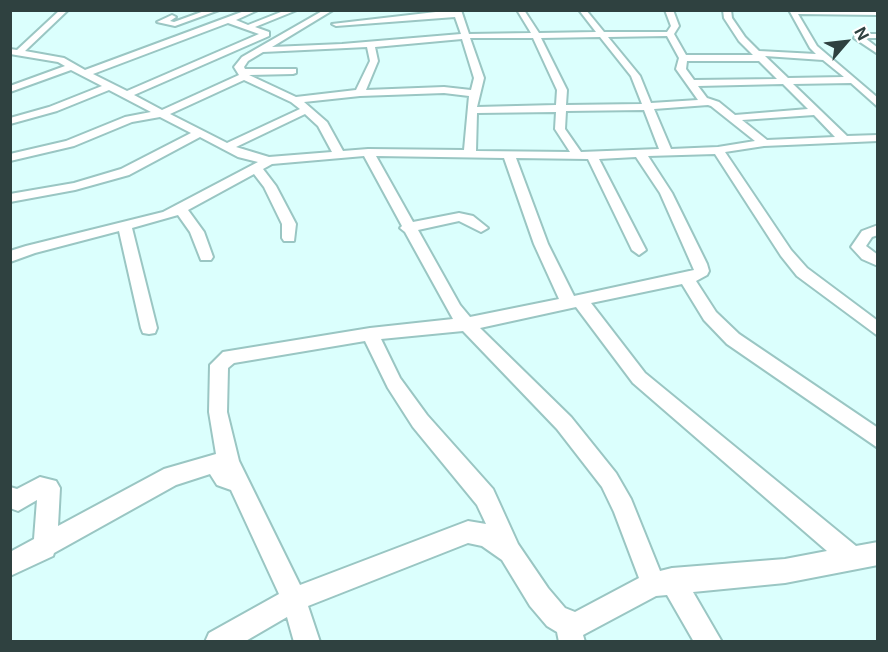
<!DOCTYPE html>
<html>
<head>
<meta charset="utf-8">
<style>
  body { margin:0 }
  #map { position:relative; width:888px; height:652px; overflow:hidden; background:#dbfffd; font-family:Inter,sans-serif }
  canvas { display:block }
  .frame { position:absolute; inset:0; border:12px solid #2f4140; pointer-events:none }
  .north { position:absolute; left:816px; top:12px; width:60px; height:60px; -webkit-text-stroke:4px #fff; paint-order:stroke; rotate:62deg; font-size:16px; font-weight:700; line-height:24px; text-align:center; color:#2f4140 }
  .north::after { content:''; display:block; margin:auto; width:21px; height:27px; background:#2f4140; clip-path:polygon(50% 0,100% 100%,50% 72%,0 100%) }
</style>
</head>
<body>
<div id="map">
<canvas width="888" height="652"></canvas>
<div class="frame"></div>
<div class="north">N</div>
</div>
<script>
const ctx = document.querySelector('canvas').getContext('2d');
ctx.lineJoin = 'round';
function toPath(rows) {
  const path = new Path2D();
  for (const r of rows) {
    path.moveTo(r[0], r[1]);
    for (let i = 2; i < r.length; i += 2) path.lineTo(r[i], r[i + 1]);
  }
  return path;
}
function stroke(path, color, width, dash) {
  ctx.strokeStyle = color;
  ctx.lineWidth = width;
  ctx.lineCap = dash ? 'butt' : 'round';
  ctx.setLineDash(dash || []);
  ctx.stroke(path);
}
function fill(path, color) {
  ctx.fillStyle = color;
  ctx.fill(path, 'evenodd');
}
const minor = toPath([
  [60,10,68,10,25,51,64,58,85,70,247,10,258,10,236,20,248,25,286,10,297,10,255,27,269,32,269,36,134,95,162,110,239,75,234,67,242,57,324,10,333,10,272,47,342,44,461,34,455,17,336,26,332,24,453,10,461,10,469,34,531,33,517,10,524,10,539,33,596,32,579,10,586,10,604,32,667,32,671,26,665,10,673,10,679,26,674,34,686,55,753,55,739,41,724,18,723,10,731,10,732,18,745,37,759,51,816,54,810,48,789,10,878,11,878,15,798,14,817,46,878,98,878,107,851,83,793,84,847,136,878,135,878,141,764,146,725,152,791,250,807,268,878,321,878,336,797,276,781,256,715,154,648,156,672,193,707,264,709,271,707,275,696,281,716,312,739,334,878,428,878,448,727,344,704,320,682,284,591,303,645,373,856,546,878,542,878,565,785,583,693,592,722,642,694,642,667,595,656,596,583,635,585,642,559,642,557,632,547,626,530,606,502,560,482,546,468,543,308,606,320,642,294,642,287,617,244,642,205,642,209,633,279,594,231,490,217,485,210,474,176,485,54,553,53,556,10,576,10,552,34,539,37,500,18,511,10,508,10,487,17,489,40,477,56,481,60,488,58,526,164,469,216,454,209,412,210,365,223,352,370,328,453,319,405,232,400,228,402,226,364,156,272,164,263,169,276,186,296,224,294,241,284,241,282,238,282,224,264,187,254,174,188,210,204,232,213,257,211,260,201,260,190,232,178,215,132,228,157,328,155,333,149,334,143,333,141,328,119,231,35,253,10,262,10,251,26,246,163,212,258,162,238,157,200,137,129,175,75,190,10,202,10,194,74,183,121,169,191,133,160,117,132,122,74,146,10,161,10,154,66,141,125,117,151,112,109,90,57,111,10,124,10,118,49,107,102,86,71,70,10,92,10,86,65,66,58,62,10,54,10,49,17,50,60,10],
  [228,23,259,34,127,91,93,74,228,23],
  [667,36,679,58,676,69,698,100,651,103,640,76,608,37,667,36],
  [600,37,631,76,642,104,566,105,567,90,541,38,600,37],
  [470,38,533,38,557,90,556,105,477,107,484,78,470,38],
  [462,39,474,78,471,90,444,87,366,90,378,61,375,47,462,39],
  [367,47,370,61,356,90,296,97,249,75,293,74,296,73,296,69,245,69,244,67,248,61,263,52,367,47],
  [765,56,823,60,844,77,788,78,765,56],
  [687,61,759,61,777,79,694,80,686,69,687,61],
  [244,80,291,102,300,109,227,143,170,114,244,80],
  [783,84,808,109,735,115,719,102,707,98,698,86,783,84],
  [444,93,469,96,464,150,368,149,343,151,327,122,304,102,360,96,444,93],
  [708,105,711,106,755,141,718,147,671,149,654,109,708,105],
  [644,110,659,149,581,152,565,129,566,111,644,110],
  [556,112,555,129,570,152,476,151,477,113,556,112],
  [305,114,318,126,332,152,269,157,236,147,305,114],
  [814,115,835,137,767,140,742,120,814,115],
  [376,156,504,158,534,244,559,299,470,317,460,305,418,230,459,221,481,232,488,228,473,216,459,213,413,222,376,156],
  [636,157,660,193,694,270,574,296,548,244,516,158,588,159,632,250,639,255,646,250,599,159,636,157],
  [576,307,633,383,827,551,785,559,672,568,660,571,631,499,616,473,571,417,480,328,576,307],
  [463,331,557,429,602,487,614,512,639,578,575,612,565,608,548,588,518,544,493,489,427,415,400,378,381,339,463,331],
  [365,341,388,388,413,427,477,505,486,524,468,521,300,585,239,461,227,412,228,368,234,363,365,341],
  [207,10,219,10,175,26,157,22,172,15,176,17,170,21,174,22,207,10],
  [857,34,878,34,878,38,865,38,878,48,878,54,854,38,857,34],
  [878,225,878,235,872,237,866,246,878,255,878,266,862,259,851,247,862,231,878,225]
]);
stroke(minor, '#9ac6c3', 4);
fill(minor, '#fff');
</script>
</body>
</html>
